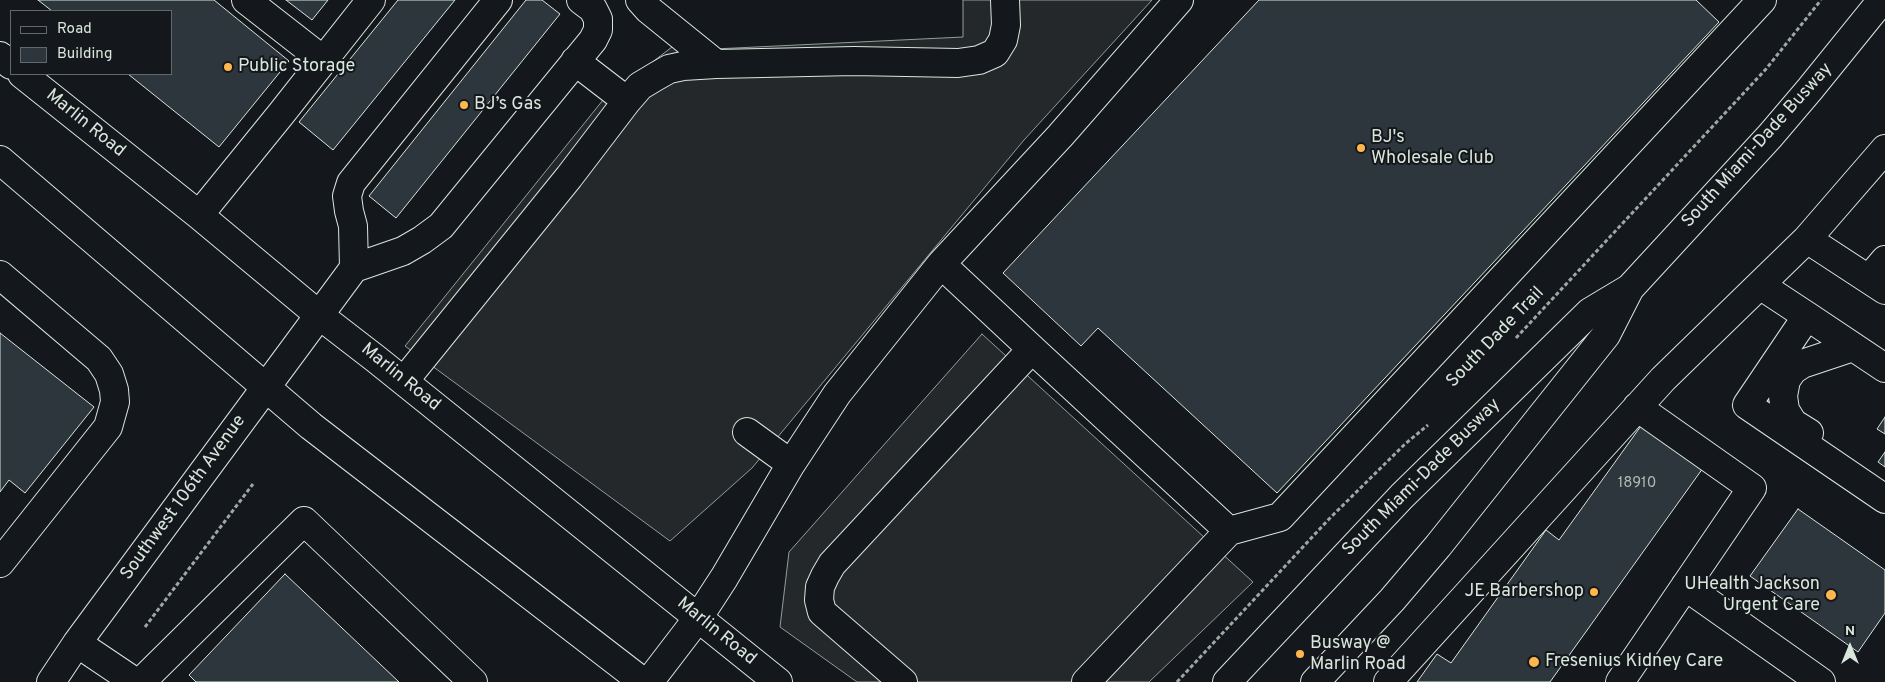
<!DOCTYPE html>
<html>
<head>
<meta charset="utf-8">
<style>
  body { margin:0 }
  #map { position:relative; width:1885px; height:682px; overflow:hidden; background:#14181c; font-family:Overpass,sans-serif }
  canvas { display:block }
  .legend { position:absolute; left:10px; top:10px; width:162px; height:65px; box-sizing:border-box; background:#14181c; border:1px solid #626a69; margin:0; padding:6px 9px; list-style:none; font-size:15px; color:#d8e6dc }
  .legend li { display:flex; align-items:center; gap:10px; height:25px }
  .legend b { width:25px; border:1px solid #626a69 }
  .north { position:absolute; left:1825px; top:622px; width:50px; height:50px; -webkit-text-stroke:4px #14181c; paint-order:stroke; rotate:0deg; font-size:14px; font-weight:700; line-height:20px; text-align:center; color:#d8e6dc }
  .north::after { content:''; display:block; margin:auto; width:18px; height:22px; background:#d8e6dc; clip-path:polygon(50% 0,100% 100%,50% 72%,0 100%) }
</style>
</head>
<body>
<div id="map">
<canvas width="1885" height="682"></canvas>
<ul class="legend">
<li><b style="height:6px;background:#14181c"></b>Road</li>
<li><b style="height:14px;background:#2c363c"></b>Building</li>
</ul>
<div class="north">N</div>
</div>
<script>
const ctx = document.querySelector('canvas').getContext('2d');
ctx.lineJoin = 'round';
function fill(path, color) {
  ctx.fillStyle = color;
  ctx.fill(path, 'evenodd');
}
function toPath(rows) {
  const path = new Path2D();
  for (const r of rows) {
    path.moveTo(r[0], r[1]);
    for (let i = 2; i < r.length; i += 2) path.lineTo(r[i], r[i + 1]);
  }
  return path;
}
function stroke(path, color, width, dash) {
  ctx.strokeStyle = color;
  ctx.lineWidth = width;
  ctx.lineCap = dash ? 'butt' : 'round';
  ctx.setLineDash(dash || []);
  ctx.stroke(path);
}
function label(font, color, halo, rows, align = 'center') {
  ctx.font = font + ' Overpass,sans-serif';
  ctx.lineWidth = 4;
  ctx.setLineDash([]);
  ctx.textBaseline = 'middle';
  ctx.strokeStyle = halo;
  ctx.fillStyle = color;
  for (const [text, x, y, turn = 0] of rows) {
    ctx.save();
    ctx.translate(x, y);
    ctx.rotate((+turn || 0) * Math.PI / 180);
    ctx.textAlign = isNaN(turn) ? turn : align;
    if (halo) ctx.strokeText(text, 0, 0);
    ctx.fillText(text, 0, 0);
    ctx.restore();
  }
}
const parking = toPath([
  [963,0,1152,0,1024,140,752,468,670,541,405,346,603,100,672,47,714,49,963,37,963,0],
  [982,334,1253,582,1149,682,857,682,780,627,789,552,982,334]
]);
fill(parking, '#24282b');
stroke(parking, '#939e99', 1);
const building = toPath([
  [38,0,214,0,289,61,219,147,128,74,171,74,171,11,52,11,38,0],
  [286,0,328,0,312,20,286,0],
  [398,0,455,0,333,150,299,122,398,0],
  [526,0,542,0,560,14,396,218,369,196,526,0],
  [1259,0,1696,0,1719,22,1277,493,1098,328,1081,346,1003,273,1259,0],
  [0,333,94,407,25,493,9,480,0,492,0,333],
  [1885,417,1885,434,1877,429,1885,417],
  [1641,426,1703,468,1550,682,1417,682,1437,654,1451,663,1546,530,1559,540,1641,426],
  [1885,452,1885,467,1878,462,1885,452],
  [1798,509,1885,570,1885,613,1858,652,1750,576,1798,509],
  [285,574,399,682,196,682,189,675,285,574]
]);
fill(building, '#2c363c');
stroke(building, '#d8e6dc', 1);
const minor = toPath([
  [246,0,323,60],
  [640,0,648,9,716,64],
  [0,56,11,65],
  [575,61,627,101],
  [22,74,199,215,319,315,376,359,778,682],
  [1885,149,1807,239,1885,290],
  [0,160,311,426,643,682],
  [199,215,281,114,371,0],
  [354,268,353,226,349,211,347,196,351,183,498,0],
  [0,275,99,359,109,374,114,390,115,402,108,427,0,563],
  [1869,279,1885,260],
  [1760,285,1807,316],
  [1630,288,1770,136,1810,89,1882,0],
  [1032,349,1229,531],
  [1885,368,1807,316,1747,405,1885,499],
  [404,381,569,177,627,101,640,86,655,77,669,69,683,66,716,64,854,61,958,63,979,60,995,53,1003,40,1006,25,1005,0],
  [747,432,791,464],
  [1809,433,1793,423,1785,410,1783,396,1786,380,1793,370,1802,364,1853,347],
  [1685,586,1821,682],
  [77,643,135,682],
  [51,682,77,643,354,268,403,251,422,240,441,226,593,40,598,30,598,19,593,9,581,0],
  [141,682,304,521,473,682],
  [649,682,698,618,724,578,791,464,837,394,941,264,1060,136,1179,0],
  [903,682,822,612,819,600,820,587,825,576,832,564,1032,349,941,264],
  [1086,682,1229,531,1280,517,1762,0],
  [1227,682,1402,496,1590,312,1630,288,1606,335,1438,546,1392,600,1315,682],
  [1388,682,1663,379,1807,239],
  [1620,682,1752,488,1637,407]
]);
stroke(minor, '#d8e6dc', 30);
stroke(toPath([
  [1516,338,1766,69,1821,0],
  [145,627,253,484],
  [1177,682,1329,519,1405,444,1428,425]
]), '#9da8a2', 3, [4, 2.5]);
stroke(minor, '#14181c', 28);
for (const [x, y, r, color] of [
  [228,67,5,"#ffb74d"],
  [464,105,5,"#ffb74d"],
  [1361,148,5,"#ffb74d"],
  [1594,592,5,"#ffb74d"],
  [1831,595,6,"#ffb74d"],
  [1300,654,5,"#ffb74d"],
  [1534,662,6,"#ffb74d"]
]) {
  const dot = new Path2D();
  dot.arc(x, y, r, 0, 2 * Math.PI);
  ctx.fillStyle = color;
  ctx.fill(dot);
  stroke(dot, '#14181c', 2);
}
label('15px', '#adbab4', null, [
  ["18910",1637,484]
]);
label('18px', '#d8e6dc', '#14181c', [
  ["Public Storage",238,67],
  ["BJ’s Gas",474,105],
  ["BJ's",1371,138],
  ["Wholesale Club",1371,159],
  ["UHealth Jackson",1820,585,"right"],
  ["Urgent Care",1820,606,"right"],
  ["JE Barbershop",1584,592,"right"],
  ["Busway @",1310,644],
  ["Marlin Road",1310,665],
  ["Fresenius Kidney Care",1545,662]
], 'left');
label('18px', '#d8e6dc', '#14181c', [
  ["Marlin Road",85,124,39],
  ["South Miami-Dade Busway",1758,146,-48],
  ["South Dade Trail",1496,338,-46],
  ["Marlin Road",400,378,39],
  ["South Miami-Dade Busway",1422,478,-45],
  ["Southwest 106th Avenue",184,498,-54],
  ["Marlin Road",716,632,39]
]);
</script>
</body>
</html>
